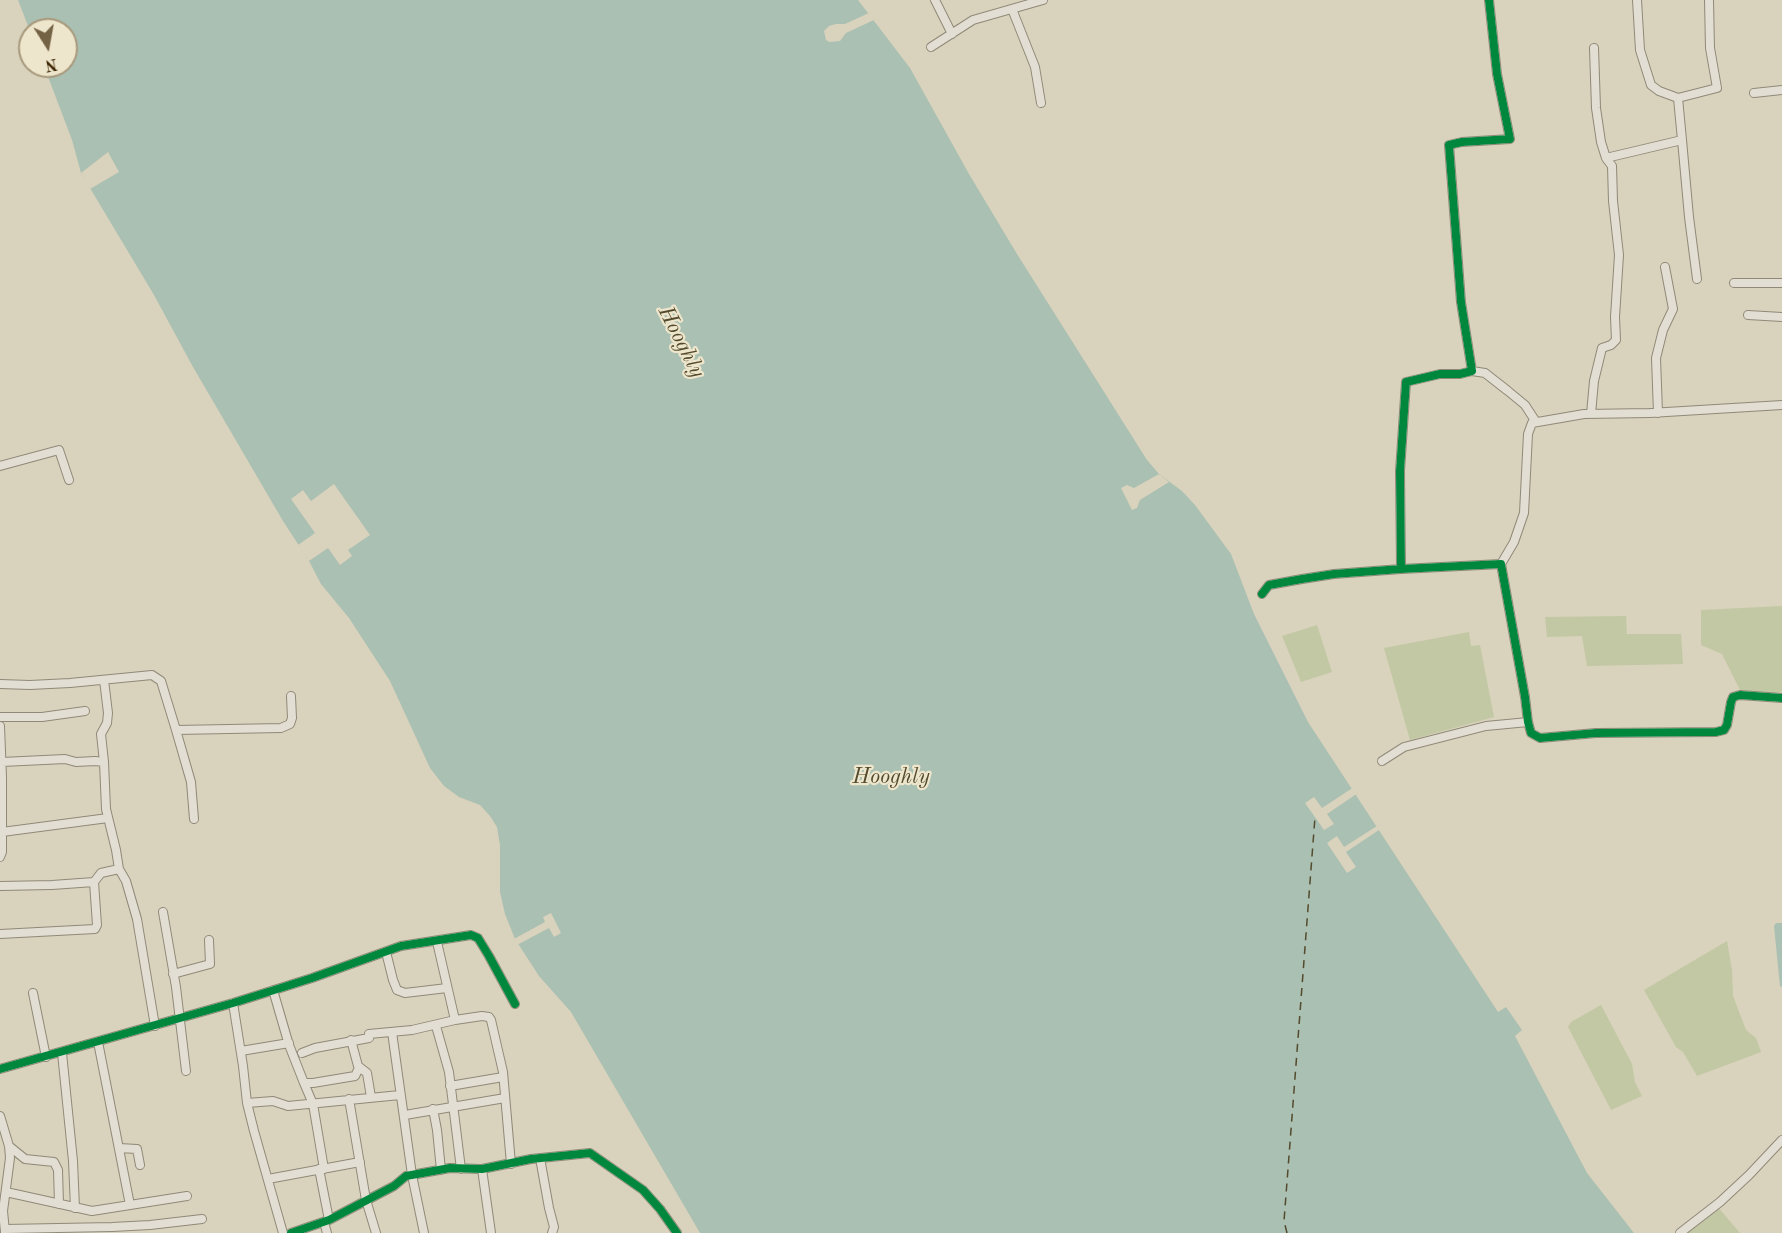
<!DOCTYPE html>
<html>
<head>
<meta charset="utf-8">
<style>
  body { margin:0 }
  #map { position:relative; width:1782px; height:1233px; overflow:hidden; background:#d9d2bc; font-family:"Old Standard TT",serif }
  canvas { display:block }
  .north { position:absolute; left:18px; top:18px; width:60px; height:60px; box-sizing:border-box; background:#eee6cc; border:2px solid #a8997c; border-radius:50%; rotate:169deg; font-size:16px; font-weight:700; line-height:24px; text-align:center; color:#3e2603 }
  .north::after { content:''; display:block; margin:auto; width:21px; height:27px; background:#746244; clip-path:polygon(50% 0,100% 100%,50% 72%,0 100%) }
</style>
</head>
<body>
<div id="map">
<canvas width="1782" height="1233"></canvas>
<div class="north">N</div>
</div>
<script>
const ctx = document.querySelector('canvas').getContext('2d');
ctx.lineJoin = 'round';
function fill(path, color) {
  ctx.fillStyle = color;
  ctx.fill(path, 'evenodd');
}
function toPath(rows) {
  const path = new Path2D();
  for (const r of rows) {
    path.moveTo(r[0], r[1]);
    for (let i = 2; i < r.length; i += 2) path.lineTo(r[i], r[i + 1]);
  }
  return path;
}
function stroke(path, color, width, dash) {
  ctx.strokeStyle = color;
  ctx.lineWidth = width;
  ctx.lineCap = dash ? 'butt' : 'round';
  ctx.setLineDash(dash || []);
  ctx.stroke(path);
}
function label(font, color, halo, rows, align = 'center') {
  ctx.font = font + ' "Old Standard TT",serif';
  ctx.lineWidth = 4.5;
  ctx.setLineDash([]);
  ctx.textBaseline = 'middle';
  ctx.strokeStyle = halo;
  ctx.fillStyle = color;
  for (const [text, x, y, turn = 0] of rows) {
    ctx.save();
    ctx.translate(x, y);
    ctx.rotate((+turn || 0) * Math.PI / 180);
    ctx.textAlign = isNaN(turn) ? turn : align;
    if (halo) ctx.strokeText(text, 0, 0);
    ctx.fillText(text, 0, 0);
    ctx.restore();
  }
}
fill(toPath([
  [1782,606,1782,692,1768,694,1740,690,1722,654,1701,645,1701,610],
  [1626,616,1627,634,1681,634,1683,664,1587,666,1582,636,1547,637,1545,617],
  [1317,625,1332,672,1301,682,1282,636],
  [1469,632,1471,646,1480,645,1494,717,1410,740,1384,648],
  [1727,941,1732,970,1733,996,1746,1030,1756,1038,1761,1052,1697,1076,1683,1052,1676,1047,1644,990],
  [1601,1005,1632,1064,1635,1082,1642,1096,1611,1110,1568,1027,1571,1022],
  [1717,1206,1740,1233,1686,1233,1702,1222]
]), '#c2c8a4');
fill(toPath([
  [18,0,858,0,910,68,969,174,1017,254,1147,460,1159,474,1182,491,1195,505,1231,554,1254,614,1308,722,1498,1012,1506,1007,1522,1030,1515,1036,1587,1173,1634,1233,700,1233,571,1012,539,976,515,939,505,914,500,892,500,845,497,827,490,816,480,805,459,797,444,786,430,768,390,681,349,618,321,584,309,561,283,521,193,367,154,295,81,173,72,140,44,66,66,66,66,30,30,31],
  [1776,923,1782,923,1782,987,1780,986,1774,926]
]), '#aac0b2');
fill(toPath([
  [871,12,876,19,846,33,840,41,829,42,826,40,824,31,829,26,836,24,845,24],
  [108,152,119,172,90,189,81,173],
  [1159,474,1169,482,1140,500,1137,508,1132,510,1121,488,1127,485,1134,488],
  [334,484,370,535,348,550,352,556,340,565,328,548,309,561,298,545,315,533,291,499,303,490,311,501],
  [1354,787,1358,793,1327,814,1334,824,1324,830,1305,803,1314,797,1322,808],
  [1377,826,1379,830,1346,852,1356,867,1347,873,1327,843,1337,836,1344,847],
  [551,913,561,933,554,937,549,928,515,946,512,940,545,922,543,917]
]), '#d9d2bc');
stroke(toPath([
  [1287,1233,1284,1221,1315,817]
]), '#544b2e', 1.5, [8, 6]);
const street = toPath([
  [935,0,952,34],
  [1637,0,1640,50,1651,85,1659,91,1678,98],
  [1012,9,1035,67,1041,103],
  [931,47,973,20,1043,0],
  [1594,48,1596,108,1601,142,1606,158],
  [1754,93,1782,90],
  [1682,140,1689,217,1697,279],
  [1734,283,1782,283],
  [1748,315,1782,317],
  [1472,371,1485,373,1508,391,1525,405,1536,422],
  [1658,413,1656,358,1663,330,1673,309,1665,267],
  [1591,414,1594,381,1602,348,1611,345,1616,340,1615,317,1619,255,1613,201,1612,166,1606,158,1682,140,1678,98,1717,88,1710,48,1709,0],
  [0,466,59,450,69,480],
  [1501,564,1514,542,1524,513,1528,434,1532,423,1584,414,1650,413,1782,405],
  [1401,569,1501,564,1525,697,1528,722,1531,733,1540,738,1596,733,1716,732,1724,730,1727,725,1731,702,1733,697,1740,695,1782,698],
  [1262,594,1269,585,1302,579,1334,574,1401,569,1400,471,1406,382,1440,374,1460,374,1472,371,1461,302,1449,145,1462,142,1510,139,1497,74,1489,0],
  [0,684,30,685,70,683,152,675,161,681,176,730,191,782,194,819],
  [0,717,42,717,85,711],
  [0,726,2,778,2,852,0,857],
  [176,730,281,728,290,724,292,718,291,696],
  [1382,761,1404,747,1486,726,1528,722],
  [2,762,65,759,76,762,95,761,104,762,106,809,116,850,119,869,126,881,137,919,155,1026],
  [104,762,101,734,107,723,108,713,104,680],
  [2,832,108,818],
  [0,886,52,885,94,882],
  [163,912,176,987,186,1071],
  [0,934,95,929,97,925,94,882,101,873,119,869],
  [437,942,455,1020,482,1016,489,1017,491,1020,503,1072,511,1164],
  [386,952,393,980,397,990,405,993,447,988],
  [173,974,210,964,209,940],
  [273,990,289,1045,304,1083,313,1083,355,1076,359,1068],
  [33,993,46,1057],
  [233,1003,243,1066,247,1103,254,1131,283,1233],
  [436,1026,449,1072,461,1169],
  [392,1032,412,1175,424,1233],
  [369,1034,412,1030,455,1020],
  [351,1040,358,1066,367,1073,371,1097],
  [98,1042,130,1205],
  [241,1051,289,1043],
  [62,1053,73,1161,75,1208],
  [302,1053,315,1048,369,1038],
  [0,1069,233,1003,312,978,401,946,471,935,478,938,489,956,515,1004],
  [304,1083,313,1104,324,1169],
  [450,1086,503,1077],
  [349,1099,366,1200,376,1233],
  [247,1103,273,1101,288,1106,400,1095],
  [433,1109,437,1130,441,1170],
  [405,1115,505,1098],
  [0,1116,9,1146,10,1158,3,1211,5,1232],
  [9,1146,25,1159,54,1162,58,1170,59,1204],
  [119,1148,137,1149,140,1165],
  [540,1158,549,1208,554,1227,552,1233],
  [319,1169,329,1220],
  [482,1169,491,1233],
  [268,1179,360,1162],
  [6,1192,92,1211,187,1196],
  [324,1222,327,1233],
  [5,1229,112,1227,150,1225,202,1219],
  [291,1233,329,1220,394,1186,406,1176,450,1168,482,1169,531,1159,590,1153,643,1190,660,1209,677,1233],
  [1680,1233,1720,1202,1749,1175,1782,1140]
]);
stroke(street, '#908978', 10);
stroke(street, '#e2ded3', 8);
stroke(toPath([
  [1401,569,1501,564,1525,697,1528,722,1531,733,1540,738,1596,733,1716,732,1724,730,1727,725,1731,702,1733,697,1740,695,1782,698],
  [1262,594,1269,585,1302,579,1334,574,1401,569,1400,471,1406,382,1440,374,1460,374,1472,371,1461,302,1449,145,1462,142,1510,139,1497,74,1489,0],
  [0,1069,233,1003,312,978,401,946,471,935,478,938,489,956,515,1004],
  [291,1233,329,1220,394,1186,406,1176,450,1168,482,1169,531,1159,590,1153,643,1190,660,1209,677,1233]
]), '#00873e', 8);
label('italic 22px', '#544b2e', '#eee6cc', [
  ["Hooghly",681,342,63],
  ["Hooghly",891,777]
]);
</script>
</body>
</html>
